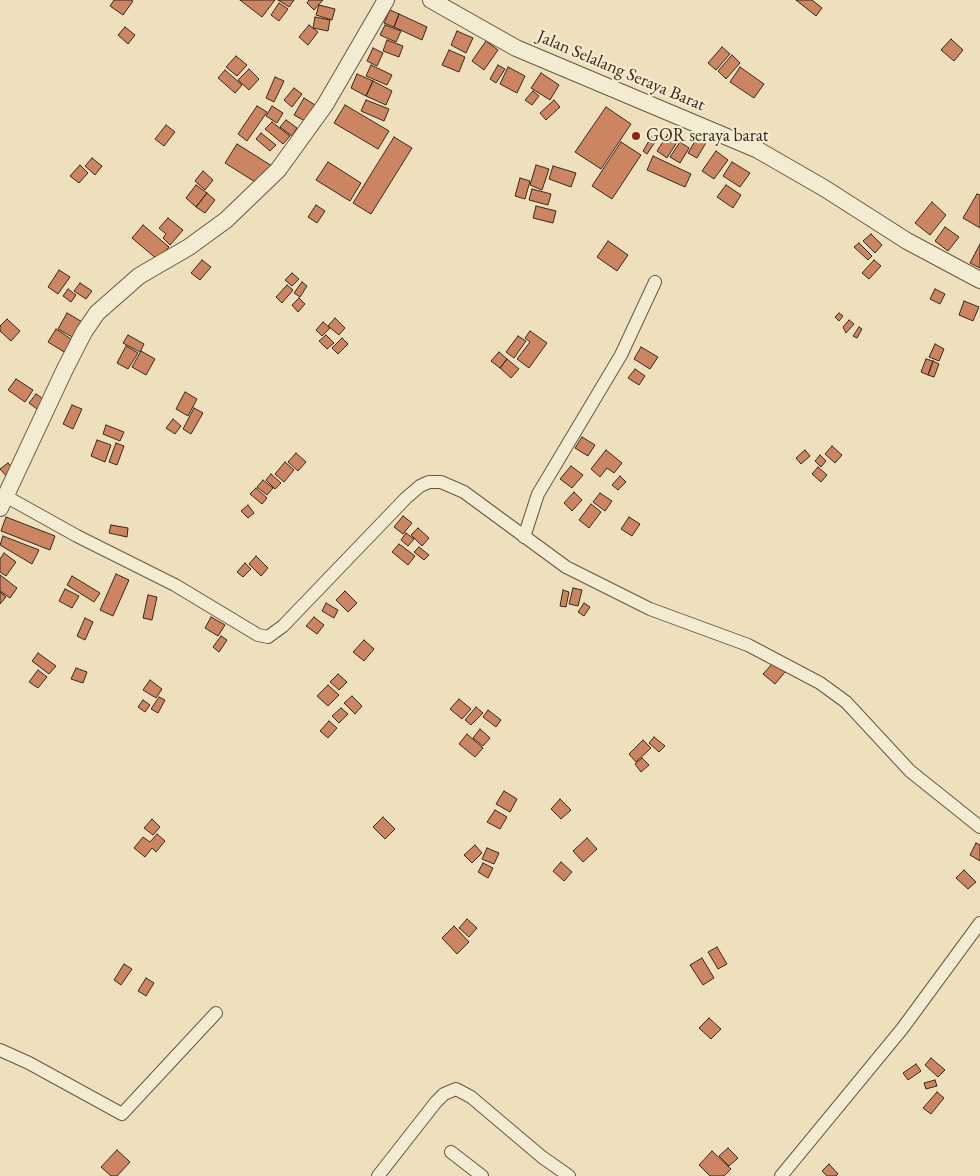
<!DOCTYPE html>
<html>
<head>
<meta charset="utf-8">
<style>
  body { margin:0 }
  canvas { display:block; background:#eee0bc }
</style>
</head>
<body>
<canvas width="980" height="1176"></canvas>
<script>
const ctx = document.querySelector('canvas').getContext('2d');
ctx.lineJoin = 'round';
function fill(path, color) {
  ctx.fillStyle = color;
  ctx.fill(path, 'evenodd');
}
function toPath(rows) {
  const path = new Path2D();
  for (const r of rows) {
    path.moveTo(r[0], r[1]);
    for (let i = 2; i < r.length; i += 2) path.lineTo(r[i], r[i + 1]);
  }
  return path;
}
function stroke(path, color, width, dash) {
  ctx.strokeStyle = color;
  ctx.lineWidth = width;
  ctx.lineCap = dash ? 'butt' : 'round';
  ctx.setLineDash(dash || []);
  ctx.stroke(path);
}
function label(font, color, halo, rows, align = 'center') {
  ctx.font = font + ' "EB Garamond",serif';
  ctx.lineWidth = 4.5;
  ctx.setLineDash([]);
  ctx.textBaseline = 'middle';
  ctx.strokeStyle = halo;
  ctx.fillStyle = color;
  for (const [text, x, y, turn = 0] of rows) {
    ctx.save();
    ctx.translate(x, y);
    ctx.rotate((+turn || 0) * Math.PI / 180);
    ctx.textAlign = isNaN(turn) ? turn : align;
    if (halo) ctx.strokeText(text, 0, 0);
    ctx.fillText(text, 0, 0);
    ctx.restore();
  }
}
const building = toPath([
  [114,0,131,0,133,1,123,15,110,6,114,0],
  [240,0,275,0,262,17,240,0],
  [278,0,294,0,289,7,278,0],
  [309,0,323,0,314,10,307,3,309,0],
  [796,0,812,0,822,8,816,16,796,0],
  [279,3,288,9,279,21,271,15,279,3],
  [319,5,335,9,332,20,316,15,319,5],
  [390,10,399,14,394,27,384,23,390,10],
  [399,14,427,27,422,40,394,27,399,14],
  [315,17,330,20,328,31,313,28,315,17],
  [309,25,318,32,308,45,299,37,309,25],
  [385,25,401,31,396,42,380,35,385,25],
  [125,27,135,35,128,44,118,35,125,27],
  [457,31,473,38,466,53,451,45,457,31],
  [951,39,963,50,954,61,941,50,951,39],
  [387,40,403,46,399,57,383,51,387,40],
  [486,41,498,50,484,70,472,61,486,41],
  [722,47,730,54,716,70,708,63,722,47],
  [373,48,383,53,377,66,367,61,373,48],
  [449,50,465,57,459,72,442,65,449,50],
  [732,55,740,63,726,79,718,71,732,55],
  [236,56,247,65,237,76,226,67,236,56],
  [371,65,392,75,387,85,366,76,371,65],
  [498,65,505,69,496,83,490,79,498,65],
  [508,67,525,76,517,93,500,84,508,67],
  [740,67,764,84,754,98,730,82,740,67],
  [249,69,259,79,249,90,238,80,249,69],
  [225,70,242,85,235,93,218,78,225,70],
  [541,73,559,85,550,100,531,88,541,73],
  [357,74,373,81,366,96,351,88,357,74],
  [275,77,284,81,274,102,266,98,275,77],
  [373,81,392,91,386,105,366,96,373,81],
  [294,88,302,94,292,107,284,100,294,88],
  [533,91,539,96,532,105,525,100,533,91],
  [304,98,315,105,305,121,294,115,304,98],
  [366,100,389,109,384,121,361,111,366,100],
  [554,100,560,107,546,120,540,113,554,100],
  [345,105,389,131,378,149,334,123,345,105],
  [257,106,267,112,247,141,238,134,257,106],
  [272,106,283,113,277,123,266,116,272,106],
  [606,107,631,124,601,169,575,152,606,107],
  [286,120,297,128,292,136,280,127,286,120],
  [272,122,290,136,283,144,265,129,272,122],
  [166,125,175,132,164,146,155,139,166,125],
  [672,128,682,134,667,158,657,151,672,128],
  [261,133,276,145,270,151,256,139,261,133],
  [652,136,657,139,647,154,643,151,652,136],
  [698,136,707,141,697,158,688,153,698,136],
  [394,137,412,148,371,214,353,203,394,137],
  [621,142,641,155,612,199,592,186,621,142],
  [680,142,689,148,680,163,670,157,680,142],
  [237,144,272,166,260,185,225,163,237,144],
  [716,151,728,160,714,179,702,171,716,151],
  [653,156,691,174,685,187,647,170,653,156],
  [92,158,102,166,95,175,85,166,92,158],
  [328,162,361,183,350,201,316,180,328,162],
  [732,162,750,173,740,187,723,176,732,162],
  [80,165,88,173,79,183,70,176,80,165],
  [536,165,549,169,542,190,530,185,536,165],
  [553,166,576,173,571,187,549,179,553,166],
  [203,171,213,180,205,190,195,181,203,171],
  [520,178,530,181,525,199,515,196,520,178],
  [196,185,207,193,196,207,186,198,196,185],
  [726,185,741,195,733,208,717,197,726,185],
  [532,189,551,194,548,205,529,200,532,189],
  [207,193,215,200,205,213,196,207,207,193],
  [977,194,980,195,980,228,963,218,977,194],
  [932,202,946,215,930,235,915,223,932,202],
  [316,205,325,211,317,223,308,217,316,205],
  [536,206,556,211,553,223,533,218,536,206],
  [168,218,183,230,170,245,163,238,166,234,159,228,168,218],
  [143,225,169,247,158,260,132,238,143,225],
  [945,227,959,237,948,251,935,241,945,227],
  [871,234,882,245,875,253,863,241,871,234],
  [608,241,628,255,617,271,597,257,608,241],
  [859,243,872,256,868,260,854,247,859,243],
  [980,244,980,268,970,263,980,244],
  [202,260,211,267,200,280,191,273,202,260],
  [874,260,881,266,869,279,862,273,874,260],
  [59,270,70,277,58,294,48,287,59,270],
  [292,273,299,279,292,286,285,280,292,273],
  [302,282,307,286,300,297,294,293,302,282],
  [80,283,92,291,86,299,74,291,80,283],
  [287,285,293,290,282,303,276,297,287,285],
  [68,289,76,295,71,302,63,296,68,289],
  [935,289,945,294,940,304,930,299,935,289],
  [299,298,305,304,298,312,292,305,299,298],
  [964,301,979,307,973,321,959,315,964,301],
  [67,313,84,323,74,338,58,329,67,313],
  [839,313,843,316,839,321,835,317,839,313],
  [335,318,345,328,339,335,328,326,335,318],
  [7,319,20,331,11,341,0,331,0,326,7,319],
  [849,320,854,324,846,333,843,327,849,320],
  [323,322,330,328,322,336,316,330,323,322],
  [859,327,862,329,857,338,853,336,859,327],
  [56,329,77,343,69,355,48,342,56,329],
  [530,331,547,343,529,368,517,359,530,342,525,338,530,331],
  [128,335,144,344,140,352,123,343,128,335],
  [326,335,334,343,327,349,319,341,326,335],
  [518,336,526,341,514,358,506,352,518,336],
  [342,338,348,344,338,354,332,348,342,338],
  [935,344,944,349,939,361,929,357,935,344],
  [126,346,138,353,128,369,117,363,126,346],
  [641,347,658,357,650,369,634,359,641,347],
  [141,351,155,359,146,375,132,367,141,351],
  [499,352,507,359,500,368,491,361,499,352],
  [507,359,519,369,511,378,500,368,507,359],
  [926,359,933,361,928,375,921,372,926,359],
  [933,361,939,364,934,377,928,375,933,361],
  [635,369,645,376,639,385,628,378,635,369],
  [16,379,33,390,25,402,8,390,16,379],
  [185,392,197,399,188,416,176,409,185,392],
  [36,394,48,402,41,412,29,403,36,394],
  [72,405,82,409,73,429,63,424,72,405],
  [194,408,203,413,191,434,183,429,194,408],
  [173,419,181,426,175,434,166,428,173,419],
  [106,425,124,432,120,441,103,434,106,425],
  [582,437,595,445,588,456,575,448,582,437],
  [97,440,111,445,105,462,91,456,97,440],
  [116,443,124,446,117,465,109,462,116,443],
  [832,446,842,455,835,463,825,454,832,446],
  [606,450,622,463,614,473,607,468,600,477,591,469,606,450],
  [805,450,810,456,801,464,796,458,805,450],
  [296,453,306,462,298,471,288,462,296,453],
  [820,455,826,461,821,467,815,461,820,455],
  [285,462,294,470,284,482,275,474,285,462],
  [8,463,16,473,9,479,0,469,8,463],
  [571,466,583,475,572,488,560,479,571,466],
  [818,467,827,475,821,482,812,474,818,467],
  [271,474,281,483,275,489,266,480,271,474],
  [620,476,626,482,618,490,612,485,620,476],
  [263,480,273,488,267,495,257,487,263,480],
  [256,488,267,498,262,504,250,494,256,488],
  [574,492,582,500,572,511,564,503,574,492],
  [600,493,612,501,605,511,593,502,600,493],
  [591,504,601,512,589,528,579,520,591,504],
  [248,505,254,513,248,518,241,511,248,505],
  [403,516,412,523,403,534,394,527,403,516],
  [6,517,55,536,50,550,1,531,6,517],
  [629,517,640,524,632,536,621,529,629,517],
  [111,525,128,528,127,537,109,533,111,525],
  [418,528,429,538,422,546,411,535,418,528],
  [406,533,414,539,408,546,401,540,406,533],
  [3,536,39,550,32,564,0,545,3,536],
  [399,544,415,556,408,565,392,552,399,544],
  [419,547,429,555,424,560,414,552,419,547],
  [4,553,16,562,6,576,0,572,0,559,4,553],
  [256,556,268,568,261,576,249,564,256,556],
  [245,563,251,569,243,577,237,572,245,563],
  [116,574,129,580,113,616,100,610,116,574],
  [0,575,17,588,10,598,0,591,0,575],
  [72,576,100,593,94,602,67,585,72,576],
  [573,588,582,590,578,606,569,604,573,588],
  [65,589,79,596,72,608,59,601,65,589],
  [563,590,569,592,566,607,560,606,563,590],
  [345,591,357,603,348,612,336,600,345,591],
  [0,592,6,597,0,604,0,592],
  [148,595,157,597,152,620,143,618,148,595],
  [326,603,338,610,334,618,322,611,326,603],
  [584,603,590,607,584,616,578,612,584,603],
  [211,617,225,625,218,636,205,628,211,617],
  [314,617,324,625,317,634,306,626,314,617],
  [85,618,93,622,85,640,77,636,85,618],
  [221,636,227,640,219,652,213,647,221,636],
  [364,640,374,649,364,661,353,652,364,640],
  [38,653,56,666,49,674,32,661,38,653],
  [774,662,785,672,775,684,763,674,774,662],
  [76,668,87,672,83,683,71,679,76,668],
  [38,670,47,677,38,688,29,682,38,670],
  [338,674,347,682,339,690,330,682,338,674],
  [150,680,162,689,156,698,143,690,150,680],
  [328,685,339,695,328,706,317,696,328,685],
  [352,696,362,706,355,714,344,703,352,696],
  [159,697,165,700,158,713,151,709,159,697],
  [459,699,471,709,462,719,450,709,459,699],
  [143,700,150,705,145,712,138,707,143,700],
  [476,707,483,713,471,725,465,720,476,707],
  [341,708,348,714,339,723,332,716,341,708],
  [488,710,501,720,496,727,483,717,488,710],
  [329,721,337,728,328,738,320,731,329,721],
  [480,729,490,738,483,746,473,738,480,729],
  [467,734,483,748,475,757,459,744,467,734],
  [654,737,665,746,659,752,649,743,654,737],
  [643,740,651,748,636,762,629,754,643,740],
  [642,758,649,765,641,772,635,764,642,758],
  [504,791,517,799,510,812,496,804,504,791],
  [560,799,571,810,561,819,551,809,560,799],
  [495,810,507,817,500,829,487,822,495,810],
  [383,817,395,829,385,839,373,827,383,817],
  [152,819,160,827,153,835,144,828,152,819],
  [157,834,165,841,156,852,152,848,145,857,134,848,143,837,150,842,157,834],
  [587,838,597,849,583,862,573,851,587,838],
  [976,843,980,845,980,861,970,855,976,843],
  [475,845,482,853,472,863,464,855,475,845],
  [487,848,499,853,494,864,482,859,487,848],
  [561,862,572,872,564,881,553,871,561,862],
  [483,863,493,868,488,878,478,872,483,863],
  [964,870,976,882,968,889,956,878,964,870],
  [467,919,477,928,469,937,459,928,467,919],
  [454,926,469,942,457,954,442,938,454,926],
  [717,947,727,964,718,969,708,952,717,947],
  [702,958,714,978,703,985,690,965,702,958],
  [124,964,132,969,121,985,114,980,124,964],
  [146,978,154,983,146,996,138,991,146,978],
  [709,1018,721,1029,711,1039,699,1028,709,1018],
  [931,1058,945,1070,938,1077,925,1065,931,1058],
  [916,1064,921,1071,908,1080,903,1073,916,1064],
  [935,1080,937,1086,926,1089,924,1083,935,1080],
  [937,1092,944,1098,931,1114,923,1108,937,1092],
  [728,1148,738,1158,729,1166,719,1156,728,1148],
  [117,1150,130,1162,117,1176,111,1176,101,1167,117,1150],
  [712,1151,731,1169,724,1176,710,1176,699,1165,712,1151],
  [829,1164,838,1174,836,1176,827,1176,822,1171,829,1164]
]);
fill(building, '#cb8562');
stroke(building, '#3b2919', 1);
const minor = toPath([
  [7,497,77,536,175,585,258,635,268,637,283,626,406,498,420,486,429,482,441,482,464,492,566,567,650,609,748,645,820,683,846,702,910,771,980,827],
  [524,537,538,494,621,355,655,282],
  [0,1050,29,1063,122,1114,216,1013],
  [451,1152,482,1176],
  [378,1176,436,1102,444,1094,456,1089,471,1097,542,1157,569,1176],
  [781,1176,902,1029,980,923]
]);
const tertiary = toPath([
  [431,0,516,48,758,150,824,188,907,241,980,280],
  [0,508,65,369,84,332,97,313,139,276,189,247,226,220,278,170,325,105,386,0]
]);
stroke(minor, '#685742', 14);
stroke(tertiary, '#685742', 18);
stroke(minor, '#f4ebd3', 12);
stroke(tertiary, '#f4ebd3', 16);
for (const [x, y, r, color] of [
  [636,136,5,"#8f2418"]
]) {
  const dot = new Path2D();
  dot.arc(x, y, r, 0, 2 * Math.PI);
  ctx.fillStyle = color;
  ctx.fill(dot);
  stroke(dot, '#f4ebd3', 2);
}
label('18px', '#3b2919', '#f4ebd3', [
  ["Jalan Selalang Seraya Barat",621,71,23]
]);
label('18px', '#3b2919', '#f4ebd3', [
  ["GOR seraya barat",646,136]
], 'left');
</script>
</body>
</html>
